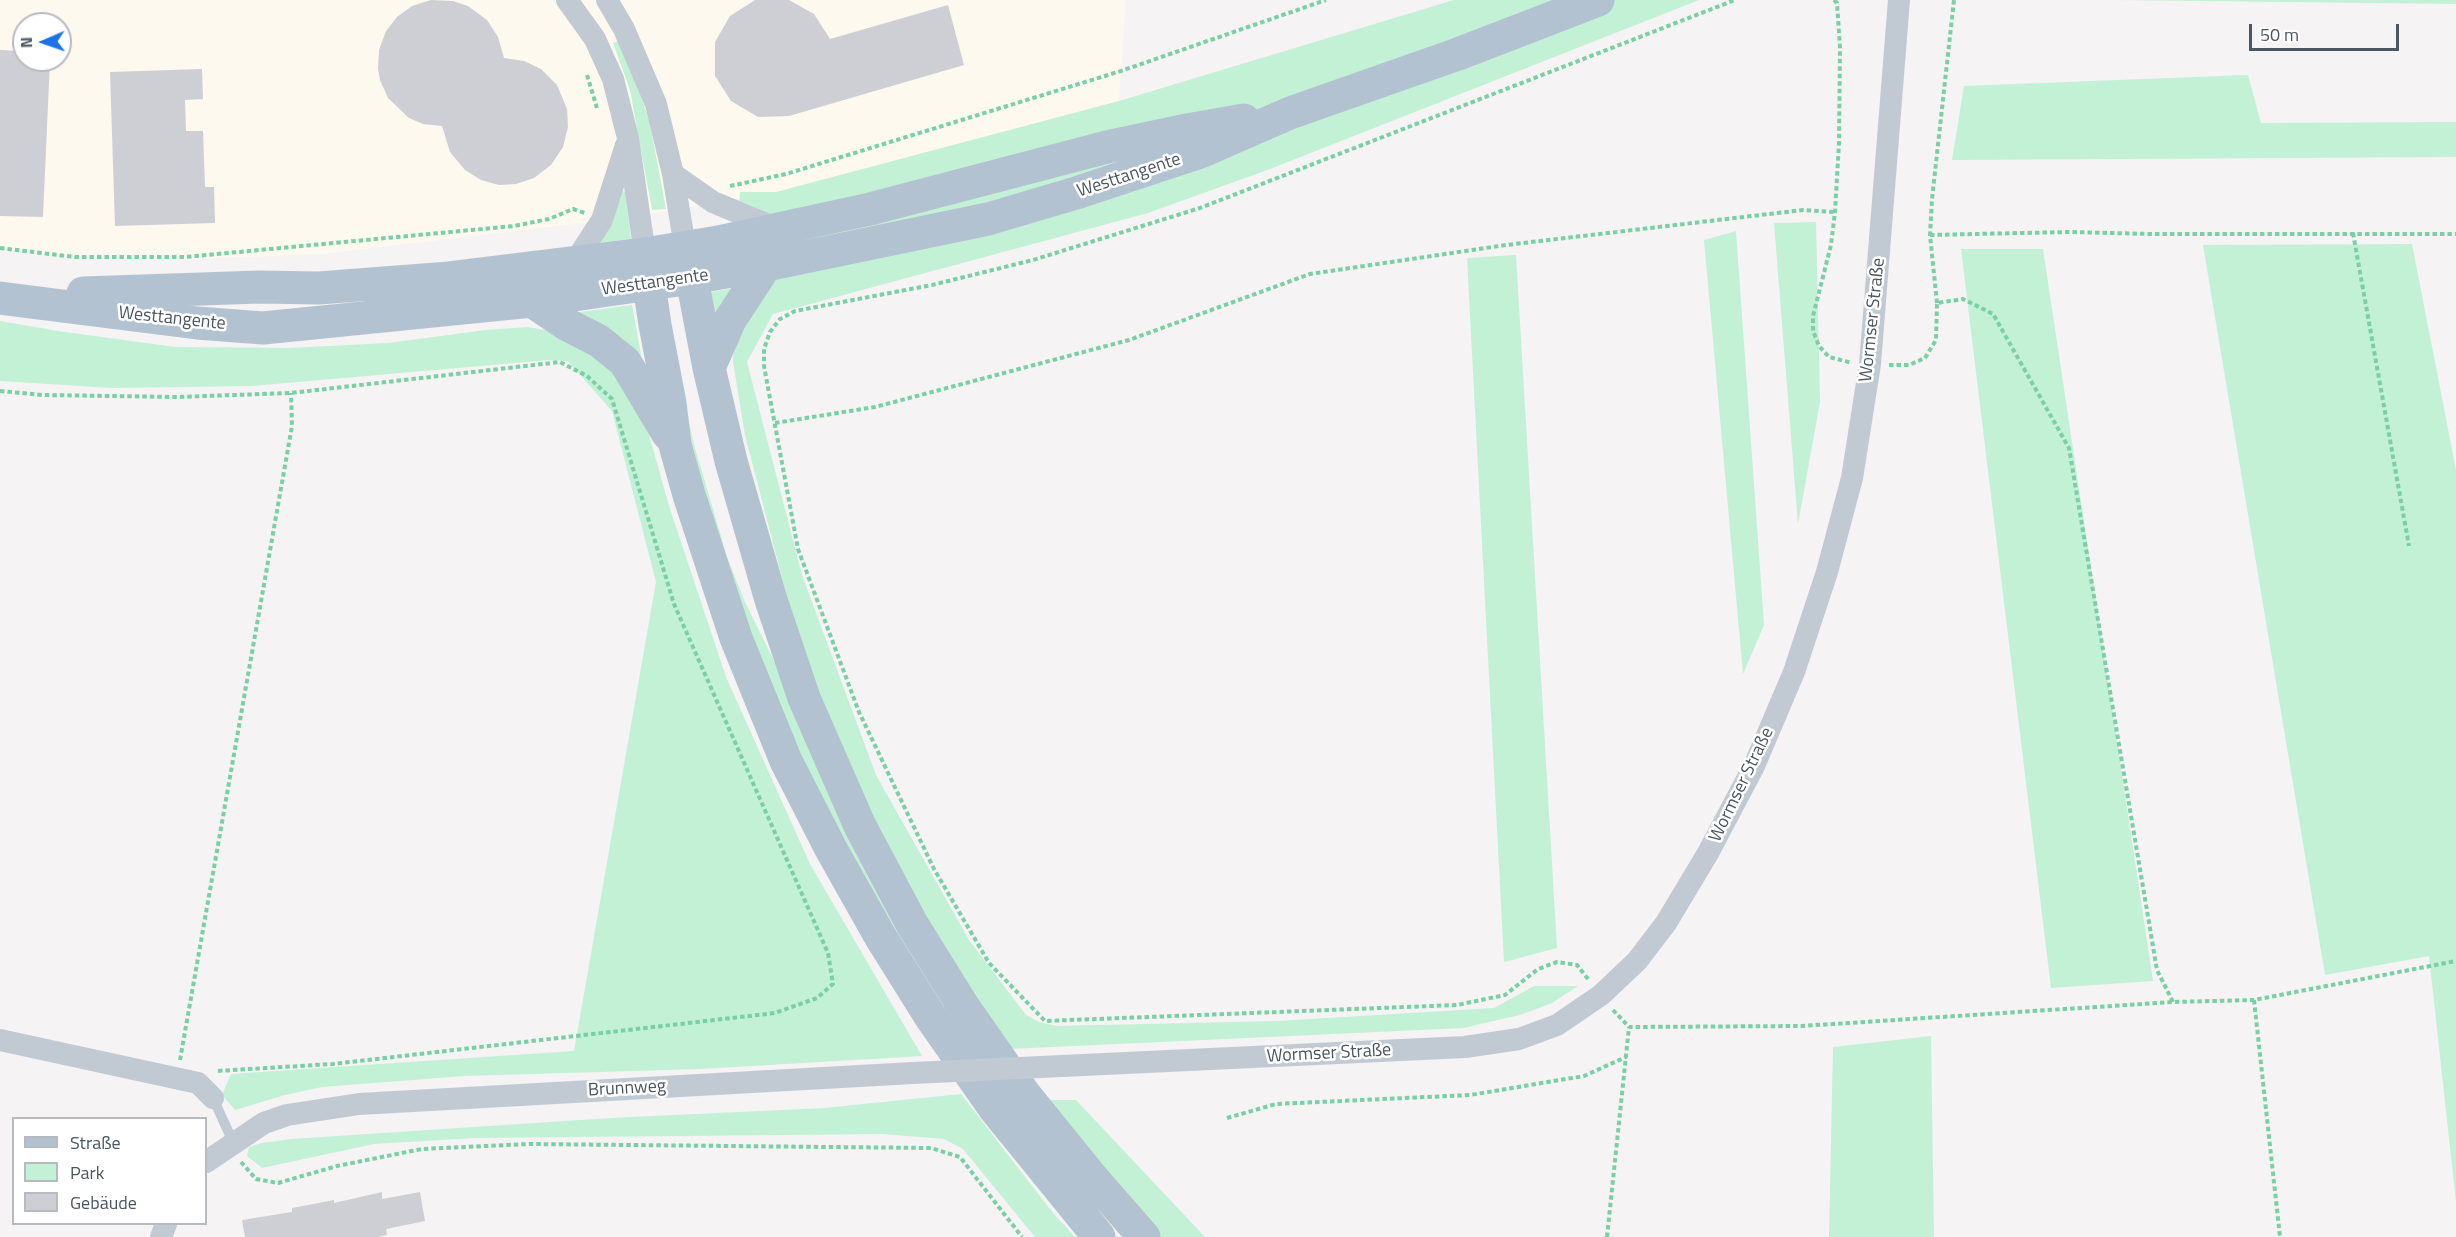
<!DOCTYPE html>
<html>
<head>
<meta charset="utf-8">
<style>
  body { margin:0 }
  #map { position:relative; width:2456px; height:1237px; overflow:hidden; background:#f5f3f3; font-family:"Titillium Web",sans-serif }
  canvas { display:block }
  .legend { position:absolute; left:12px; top:1117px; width:195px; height:108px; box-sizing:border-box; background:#fff; border:2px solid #b7bbc0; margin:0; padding:8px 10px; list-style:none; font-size:18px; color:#4a5661 }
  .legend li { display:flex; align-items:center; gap:12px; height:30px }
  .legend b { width:30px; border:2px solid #b7bbc0 }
  .north { position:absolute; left:12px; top:12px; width:60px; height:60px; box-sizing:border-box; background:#fff; border:2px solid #b7bbc0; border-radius:50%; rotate:268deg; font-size:16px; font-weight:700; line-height:24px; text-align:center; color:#4a5661 }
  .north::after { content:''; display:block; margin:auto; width:21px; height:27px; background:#1a73e8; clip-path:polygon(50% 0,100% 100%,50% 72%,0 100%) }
  .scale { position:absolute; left:2249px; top:24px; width:150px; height:27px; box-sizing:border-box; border:3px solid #4a5661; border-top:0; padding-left:8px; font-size:18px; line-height:21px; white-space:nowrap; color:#4a5661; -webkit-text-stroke:4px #fff; paint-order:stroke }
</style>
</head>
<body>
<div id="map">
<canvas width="2456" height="1237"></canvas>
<ul class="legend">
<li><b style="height:8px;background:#b3c2d1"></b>Straße</li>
<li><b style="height:16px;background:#c3f1d5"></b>Park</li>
<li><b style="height:16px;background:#cdcfd5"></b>Gebäude</li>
</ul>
<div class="north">N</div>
<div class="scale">50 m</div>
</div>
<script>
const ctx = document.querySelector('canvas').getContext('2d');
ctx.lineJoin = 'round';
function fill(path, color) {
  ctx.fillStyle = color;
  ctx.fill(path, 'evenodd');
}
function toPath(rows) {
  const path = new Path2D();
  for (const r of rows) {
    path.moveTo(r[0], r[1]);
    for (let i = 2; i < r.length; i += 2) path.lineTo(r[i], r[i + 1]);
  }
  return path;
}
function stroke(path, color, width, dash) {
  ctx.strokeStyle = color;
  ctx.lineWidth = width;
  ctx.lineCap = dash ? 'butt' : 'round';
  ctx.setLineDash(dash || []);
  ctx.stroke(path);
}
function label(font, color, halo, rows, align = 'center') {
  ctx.font = font + ' "Titillium Web",sans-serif';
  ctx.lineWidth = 5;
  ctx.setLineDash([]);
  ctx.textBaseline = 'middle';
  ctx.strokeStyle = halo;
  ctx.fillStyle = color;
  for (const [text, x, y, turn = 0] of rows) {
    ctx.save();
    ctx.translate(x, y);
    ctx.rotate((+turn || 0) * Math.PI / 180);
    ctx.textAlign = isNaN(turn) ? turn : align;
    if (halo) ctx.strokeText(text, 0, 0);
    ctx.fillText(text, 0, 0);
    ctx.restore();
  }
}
fill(toPath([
  [0,0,1126,0,1119,101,776,192,634,217,323,254,197,259,58,255,0,247],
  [24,24,60,24,60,60,24,60]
]), '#fdf9ef');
fill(toPath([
  [1454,0,1699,0,1270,169,1148,213,773,314,747,362,802,575,876,775,969,940,1026,1015,1039,1022,1057,1026,1277,1021,1494,1008,1534,986,1578,986,1552,1003,1520,1015,1463,1028,1009,1049,909,902,801,651,745,435,733,362,736,290,716,326,710,292,734,288,740,192,776,192,1119,101],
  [2117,0,2456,0,2456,4],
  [619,41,636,79,650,124,666,209,652,210,630,90,613,43],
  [2248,75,2261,123,2456,122,2456,157,1952,160,1964,86],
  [623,191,625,192,631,239,597,243],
  [1816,222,1820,402,1798,524,1774,223],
  [1736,231,1764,625,1743,674,1704,240],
  [2412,244,2456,470,2456,1202,2429,956,2325,975,2203,245],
  [1961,249,2043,249,2153,981,2051,988],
  [1516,255,1557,948,1504,962,1467,258],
  [632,305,643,366,565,314],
  [0,321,58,331,175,347,289,348,388,343,486,330,527,327,565,333,600,350,639,399,669,506,726,677,810,864,922,1056,701,1069,464,1076,322,1087,285,1095,235,1110,222,1095,231,1074,574,1051,656,582,612,411,568,361,549,360,252,386,112,388,0,381],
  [666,326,695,448,728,560,745,602,966,1049,885,918,809,773,755,647,689,452],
  [1931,1036,1934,1237,1829,1237,1833,1047],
  [961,1094,1053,1213,1075,1237,1035,1237,963,1149,944,1139,883,1134,476,1138,374,1144,262,1168,247,1156,249,1147,262,1143,291,1139,611,1118,824,1108],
  [1043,1100,1076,1100,1205,1237,1157,1237]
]), '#c3f1d5');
fill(toPath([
  [431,0,453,1,468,6,487,20,498,37,504,58,524,61,541,69,557,85,567,109,568,127,563,147,551,165,534,178,516,184,499,185,481,180,465,170,450,152,442,126,423,124,409,118,388,98,380,80,378,69,379,50,386,31,397,17,412,6],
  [755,0,789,0,814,14,830,39,948,5,964,65,789,116,758,117,731,101,715,76,715,42,730,16],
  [0,50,24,51,24,60,50,60,43,217,0,216],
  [202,69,203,99,185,100,186,131,203,131,205,187,214,187,215,223,115,226,110,72],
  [382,1192,382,1199,420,1192,425,1221,386,1229,387,1235,377,1237,245,1237,242,1220,292,1212,292,1208,334,1200,334,1203]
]), '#cdcfd5');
stroke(toPath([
  [1834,0,1837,3,1840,47,1839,143,1835,212,1831,245,1813,316,1813,331,1819,346,1829,357,1852,363],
  [587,75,597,108],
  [730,186,786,174,1121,71,1326,0],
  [2353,233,2409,546],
  [1930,235,2069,232,2152,234,2456,234],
  [0,248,75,257,185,257,514,226,549,219,573,209,585,213],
  [1937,303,1930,235,1932,199,1954,0],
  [1889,365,1909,365,1925,358,1936,340,1937,303,1963,299,1993,314,2069,448,2157,970,2173,1002],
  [0,391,43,395,177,397,291,393,560,362,587,376,612,399,674,604,828,953,833,984,817,998,775,1013,333,1064,216,1071],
  [775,423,875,407,1129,340,1310,274,1506,245,1803,210,1835,212],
  [1588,979,1577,965,1557,962,1538,969,1505,995,1457,1005,1045,1021,989,963,934,869,859,712,798,549,764,366,764,349,770,332,780,319,795,311,932,285,1033,260,1200,208,1735,0],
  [2254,1000,2280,1237],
  [1613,1010,1629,1027,1802,1026,2173,1002,2254,1000,2456,961],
  [180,1060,292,426,291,393],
  [1227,1118,1276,1104,1470,1095,1584,1076,1626,1057],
  [241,1162,256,1179,278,1183,337,1166,422,1149,529,1144,931,1148,960,1157,1022,1237],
  [1607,1237,1629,1027]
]), '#7ad0a6', 4, [4.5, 3]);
stroke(toPath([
  [213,1098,233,1142]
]), '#c1cad2', 10);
stroke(toPath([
  [567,0,595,39,613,79,628,138,645,254],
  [607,0,624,29,656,104,673,174,685,247],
  [673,174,713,202,778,229],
  [574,263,602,220,626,145],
  [0,1040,198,1083,213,1098],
  [1062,1066,1465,1047,1519,1039,1557,1025,1601,995,1637,961,1666,923,1708,853,1754,766,1794,672,1827,572,1852,478,1870,364,1899,0],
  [206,1162,264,1123,287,1115,359,1104,913,1073],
  [161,1237,166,1224]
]), '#c1cad2', 22);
stroke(toPath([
  [688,258,709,368,731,461,771,600,804,698,860,826,912,924,963,1006,1025,1095,1089,1174,1144,1237],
  [646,264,655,325,670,403,675,445,689,495,736,638,786,761,831,849,880,936,930,1016,995,1109,1099,1237],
  [83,293,260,287,319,288,449,278,645,254,718,242,870,209,1107,147,1187,130,1244,120],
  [0,298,197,323,263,328,532,301,692,278,766,265,988,219,1076,193,1203,151,1290,113,1458,54,1598,0],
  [532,301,566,324,599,341,625,362,668,434],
  [709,368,730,320,766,265]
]), '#b3c2d1', 33);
stroke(toPath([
  [913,1073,1062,1066]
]), '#c1cad2', 22);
label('18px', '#4a5661', '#fff', [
  ["Westtangente",1129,176,-18],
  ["Westtangente",655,283,-8],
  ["Westtangente",172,319,6],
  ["Wormser Straße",1873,320,-84],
  ["Wormser Straße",1742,785,-64],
  ["Wormser Straße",1329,1054,-3],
  ["Brunnweg",627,1089,-3]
]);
</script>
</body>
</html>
